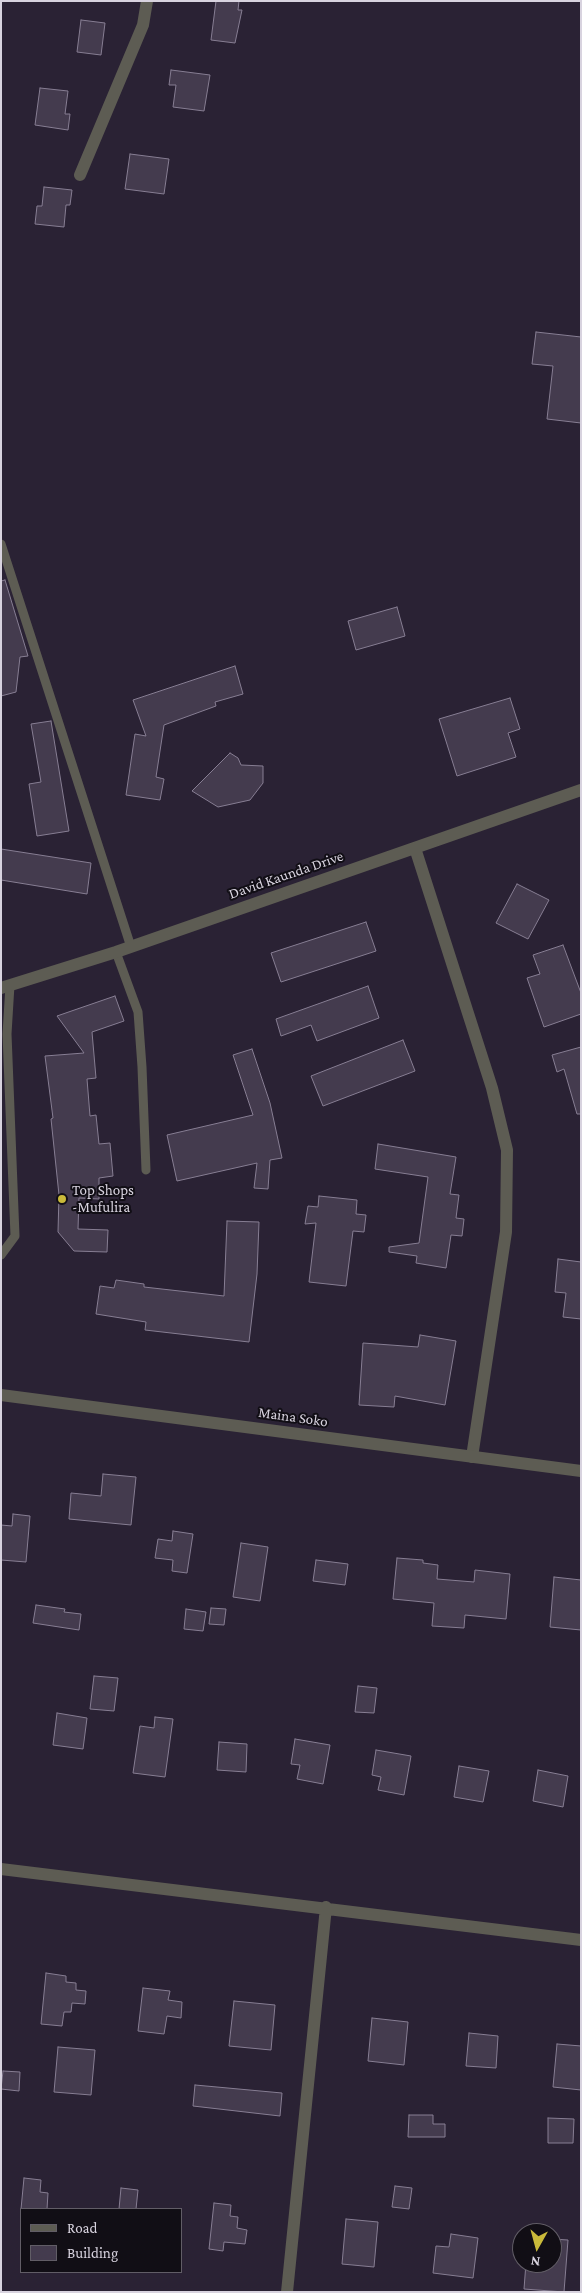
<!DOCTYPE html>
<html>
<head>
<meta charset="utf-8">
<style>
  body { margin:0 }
  #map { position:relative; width:582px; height:2293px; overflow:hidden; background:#2a2234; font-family:"Crimson Pro",serif }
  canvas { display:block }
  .frame { position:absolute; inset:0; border:2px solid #d8d3df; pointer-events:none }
  .legend { position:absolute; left:20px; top:2208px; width:162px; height:65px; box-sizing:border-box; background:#110e15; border:1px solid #615d66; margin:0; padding:6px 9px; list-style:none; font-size:15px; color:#d8d3df }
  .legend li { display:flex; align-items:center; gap:10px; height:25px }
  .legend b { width:25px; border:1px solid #615d66 }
  .north { position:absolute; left:512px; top:2223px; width:50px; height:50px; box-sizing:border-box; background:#110e15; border:1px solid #615d66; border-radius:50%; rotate:187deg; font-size:14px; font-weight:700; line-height:20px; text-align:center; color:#d8d3df }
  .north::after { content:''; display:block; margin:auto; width:18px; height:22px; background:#caba3a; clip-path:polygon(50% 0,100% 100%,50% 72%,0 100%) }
</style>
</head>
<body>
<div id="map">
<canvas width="582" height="2293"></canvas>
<div class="frame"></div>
<ul class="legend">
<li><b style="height:6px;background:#5d5c53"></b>Road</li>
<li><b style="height:14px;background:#443b4e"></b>Building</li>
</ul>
<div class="north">N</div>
</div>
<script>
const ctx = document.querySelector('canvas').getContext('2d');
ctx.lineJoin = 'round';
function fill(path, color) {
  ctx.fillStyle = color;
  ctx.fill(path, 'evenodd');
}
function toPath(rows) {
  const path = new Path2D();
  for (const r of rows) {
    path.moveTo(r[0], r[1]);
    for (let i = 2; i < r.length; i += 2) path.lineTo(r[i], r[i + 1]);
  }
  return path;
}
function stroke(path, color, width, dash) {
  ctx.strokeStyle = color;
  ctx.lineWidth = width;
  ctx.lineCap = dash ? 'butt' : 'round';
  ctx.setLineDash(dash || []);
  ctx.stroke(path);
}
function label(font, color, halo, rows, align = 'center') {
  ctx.font = font + ' "Crimson Pro",serif';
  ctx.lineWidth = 4;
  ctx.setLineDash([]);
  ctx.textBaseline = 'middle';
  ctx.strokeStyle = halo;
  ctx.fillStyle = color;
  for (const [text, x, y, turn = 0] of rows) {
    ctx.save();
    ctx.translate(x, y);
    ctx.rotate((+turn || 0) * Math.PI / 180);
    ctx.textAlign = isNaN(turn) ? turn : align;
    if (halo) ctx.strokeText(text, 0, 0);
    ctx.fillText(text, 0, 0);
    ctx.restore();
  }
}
const building = toPath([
  [216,1,239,1,238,10,242,10,235,43,211,40,216,1],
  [81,20,105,23,101,55,77,52,81,20],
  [171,70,210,75,204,111,173,107,176,85,169,85,171,70],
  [40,88,68,91,65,114,70,114,68,130,35,125,40,88],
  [130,154,169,159,164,194,125,189,130,154],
  [44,187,72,190,70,205,66,205,64,227,35,224,37,206,42,206,44,187],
  [536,332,581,337,581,423,547,419,553,366,532,364,536,332],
  [5,580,28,656,20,657,16,692,1,696,1,581,5,580],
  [397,607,405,636,356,650,348,621,397,607],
  [235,666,243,694,215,702,216,706,164,725,156,777,164,779,160,800,126,795,135,734,146,736,133,700,235,666],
  [510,698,520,729,508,733,516,757,457,776,439,719,510,698],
  [51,721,69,831,37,836,29,784,41,782,31,724,51,721],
  [230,753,238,758,241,765,263,766,263,783,250,800,218,807,192,791,230,753],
  [1,849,91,863,87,894,1,880,1,849],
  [517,884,549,900,528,939,496,923,517,884],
  [366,922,376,951,281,982,271,953,366,922],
  [563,945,581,993,581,1014,544,1027,527,978,540,974,533,955,563,945],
  [368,986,379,1018,317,1041,311,1025,281,1036,276,1019,368,986],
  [115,996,124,1021,92,1032,96,1078,87,1079,90,1116,96,1115,99,1144,110,1143,113,1176,99,1178,99,1199,79,1198,78,1229,108,1230,107,1252,74,1251,58,1232,59,1195,51,1119,53,1118,45,1056,84,1053,57,1016,115,996],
  [403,1040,415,1071,323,1106,311,1076,403,1040],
  [581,1047,581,1114,577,1114,564,1069,557,1072,552,1055,581,1047],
  [252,1049,270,1103,282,1158,270,1160,268,1189,254,1188,257,1163,177,1181,167,1135,253,1115,233,1055,252,1049],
  [378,1144,456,1157,450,1194,459,1195,456,1218,464,1219,462,1236,451,1235,446,1268,416,1263,417,1256,389,1252,389,1247,419,1243,428,1177,375,1169,378,1144],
  [319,1196,357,1200,356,1214,366,1215,364,1232,353,1231,346,1286,309,1282,316,1223,305,1224,308,1206,318,1207,319,1196],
  [227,1221,259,1222,257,1274,249,1342,145,1330,146,1322,96,1314,100,1286,114,1288,116,1280,144,1284,144,1287,224,1296,227,1221],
  [558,1259,581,1262,581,1319,563,1317,566,1293,555,1292,558,1259],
  [420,1335,456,1341,445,1405,395,1396,394,1407,359,1405,363,1343,418,1347,420,1335],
  [103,1474,136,1477,131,1525,69,1519,71,1493,101,1496,103,1474],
  [13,1514,30,1516,26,1562,1,1560,1,1525,12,1526,13,1514],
  [173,1531,193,1534,187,1573,172,1571,173,1560,155,1558,158,1539,172,1541,173,1531],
  [241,1543,268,1547,260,1601,233,1597,241,1543],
  [397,1558,423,1560,423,1563,438,1565,437,1579,474,1582,475,1570,510,1574,506,1619,465,1615,464,1628,432,1626,434,1603,393,1599,397,1558],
  [316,1560,348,1564,345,1585,313,1581,316,1560],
  [554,1577,581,1580,581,1630,550,1627,554,1577],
  [36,1605,65,1609,64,1612,81,1614,79,1630,33,1623,36,1605],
  [211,1608,226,1609,224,1625,209,1624,211,1608],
  [186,1609,206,1612,203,1631,184,1629,186,1609],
  [94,1676,118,1678,114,1711,90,1709,94,1676],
  [358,1686,377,1688,374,1713,355,1712,358,1686],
  [57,1713,87,1718,83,1749,53,1745,57,1713],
  [155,1717,173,1719,165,1777,133,1773,140,1726,154,1728,155,1717],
  [295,1739,330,1745,323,1784,297,1779,300,1765,291,1764,295,1739],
  [219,1742,247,1744,246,1772,217,1770,219,1742],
  [376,1750,411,1756,404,1795,378,1790,381,1777,372,1775,376,1750],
  [459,1766,489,1771,483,1802,454,1797,459,1766],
  [538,1770,568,1776,563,1807,533,1801,538,1770],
  [46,1973,66,1976,66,1982,76,1983,76,1990,86,1991,85,2004,72,2003,71,2012,64,2012,62,2026,41,2024,46,1973],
  [143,1988,170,1991,168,2000,182,2002,181,2018,167,2016,164,2034,138,2031,143,1988],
  [234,2001,275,2005,271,2050,229,2046,234,2001],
  [372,2018,408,2022,404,2065,368,2061,372,2018],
  [469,2033,498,2036,496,2068,466,2066,469,2033],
  [557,2044,581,2046,581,2090,553,2087,557,2044],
  [58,2047,95,2050,91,2095,54,2092,58,2047],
  [3,2071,20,2072,19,2091,1,2089,3,2071],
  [195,2085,282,2093,280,2116,193,2106,195,2085],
  [409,2115,433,2115,433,2124,445,2124,445,2137,408,2137,409,2115],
  [548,2118,574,2119,573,2143,548,2143,548,2118],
  [24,2178,41,2180,40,2192,48,2193,47,2209,21,2209,24,2178],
  [395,2186,412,2188,409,2209,392,2207,395,2186],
  [121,2188,138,2190,136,2209,119,2209,121,2188],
  [214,2203,231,2205,230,2216,238,2217,237,2228,247,2230,245,2244,224,2242,223,2251,209,2249,214,2203],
  [346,2219,378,2222,374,2267,342,2264,346,2219],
  [451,2234,478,2238,473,2278,433,2273,436,2246,449,2247,451,2234],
  [552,2239,568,2240,564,2292,524,2289,526,2263,552,2263,552,2239]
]);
fill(building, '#443b4e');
stroke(building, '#877e93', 1);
stroke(toPath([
  [1,544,131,947],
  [116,952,138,1012,142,1067,146,1170],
  [1,1255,15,1236,7,1034,10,985]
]), '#5d5c53', 9);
stroke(toPath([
  [80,175,143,25,147,1],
  [415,848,492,1088,507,1150,506,1232,472,1457],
  [1,988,116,952,581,790],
  [1,1869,581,1940],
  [287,2292,326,1907]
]), '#5d5c53', 12);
stroke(toPath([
  [1,1395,581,1471]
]), '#5d5c53', 12);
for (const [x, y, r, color] of [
  [62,1199,5,"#caba3a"]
]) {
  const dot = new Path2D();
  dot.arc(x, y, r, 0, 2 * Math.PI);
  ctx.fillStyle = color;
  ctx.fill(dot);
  stroke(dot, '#110e15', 2);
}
label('15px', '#d8d3df', '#110e15', [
  ["David Kaunda Drive",286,875,-19],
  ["Maina Soko",293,1417,8]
]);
label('15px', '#d8d3df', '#110e15', [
  ["Top Shops",72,1190],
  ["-Mufulira",72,1207]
], 'left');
</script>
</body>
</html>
